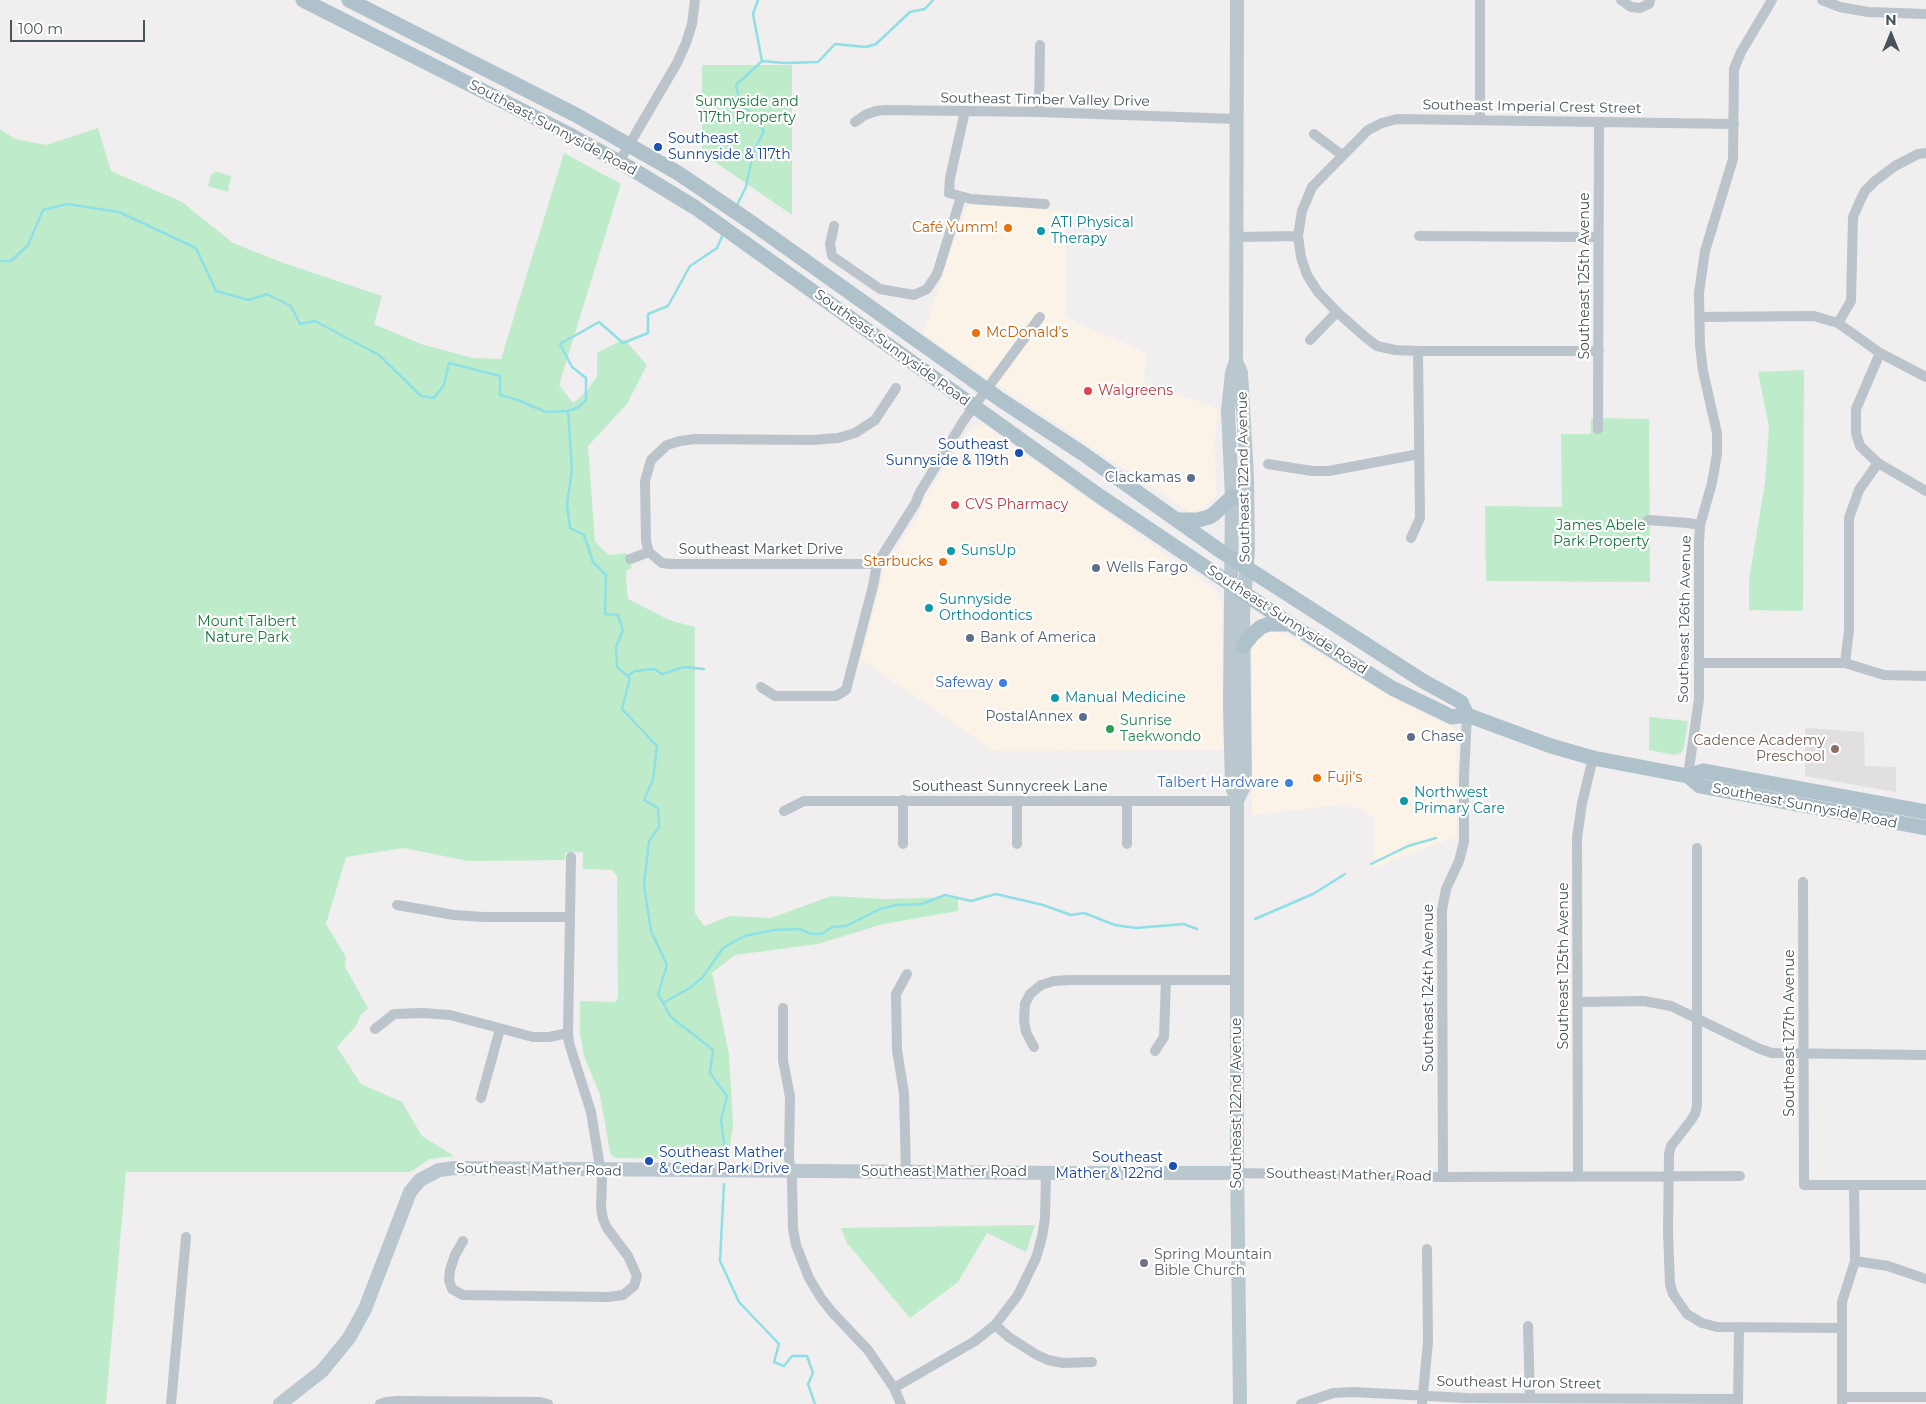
<!DOCTYPE html>
<html>
<head>
<meta charset="utf-8">
<style>
  body { margin:0 }
  #map { position:relative; width:1926px; height:1404px; overflow:hidden; background:#f0eeee; font-family:Montserrat,sans-serif }
  canvas { display:block }
  .north { position:absolute; left:1866px; top:10px; width:50px; height:50px; -webkit-text-stroke:4px #fff; paint-order:stroke; rotate:0deg; font-size:14px; font-weight:700; line-height:20px; text-align:center; color:#47535a }
  .north::after { content:''; display:block; margin:auto; width:18px; height:22px; background:#47535a; clip-path:polygon(50% 0,100% 100%,50% 72%,0 100%) }
  .scale { position:absolute; left:10px; top:20px; width:135px; height:22px; box-sizing:border-box; border:2px solid #47535a; border-top:0; padding-left:6px; font-size:15px; line-height:18px; white-space:nowrap; color:#47535a; -webkit-text-stroke:4px #fff; paint-order:stroke }
</style>
</head>
<body>
<div id="map">
<canvas width="1926" height="1404"></canvas>
<div class="north">N</div>
<div class="scale">100 m</div>
</div>
<script>
const ctx = document.querySelector('canvas').getContext('2d');
ctx.lineJoin = 'round';
function fill(path, color) {
  ctx.fillStyle = color;
  ctx.fill(path, 'evenodd');
}
function toPath(rows) {
  const path = new Path2D();
  for (const r of rows) {
    path.moveTo(r[0], r[1]);
    for (let i = 2; i < r.length; i += 2) path.lineTo(r[i], r[i + 1]);
  }
  return path;
}
function stroke(path, color, width, dash) {
  ctx.strokeStyle = color;
  ctx.lineWidth = width;
  ctx.lineCap = dash ? 'butt' : 'round';
  ctx.setLineDash(dash || []);
  ctx.stroke(path);
}
function label(font, color, halo, rows, align = 'center') {
  ctx.font = font + ' Montserrat,sans-serif';
  ctx.lineWidth = 4.5;
  ctx.setLineDash([]);
  ctx.textBaseline = 'middle';
  ctx.strokeStyle = halo;
  ctx.fillStyle = color;
  for (const [text, x, y, turn = 0] of rows) {
    ctx.save();
    ctx.translate(x, y);
    ctx.rotate((+turn || 0) * Math.PI / 180);
    ctx.textAlign = isNaN(turn) ? turn : align;
    if (halo) ctx.strokeText(text, 0, 0);
    ctx.fillText(text, 0, 0);
    ctx.restore();
  }
}
fill(toPath([
  [972,203,1065,211,1065,317,1146,353,1144,382,1218,409,1215,440,1216,492,1215,499,1206,504,1203,509,1192,512,1185,509,975,370,923,333,965,209],
  [977,425,984,425,1213,588,1219,594,1222,605,1223,750,994,751,861,659,885,566,920,513,926,496,968,432],
  [1272,631,1285,633,1402,703,1453,728,1456,731,1457,836,1374,868,1374,817,1348,804,1252,815,1252,650,1257,640,1265,633]
]), '#fbf3e7');
fill(toPath([
  [1805,728,1864,732,1865,766,1896,767,1896,792,1805,776]
]), '#e1dfdf');
fill(toPath([
  [702,65,792,65,792,215,702,153],
  [98,128,111,171,182,202,233,243,281,262,382,296,374,324,421,344,472,358,501,359,564,153,621,184,559,385,573,403,587,391,597,376,597,353,624,339,647,365,627,404,588,446,595,542,609,555,626,553,632,568,627,570,626,577,628,599,669,620,695,627,695,913,704,926,730,916,771,918,831,896,885,899,958,897,958,911,883,924,818,944,735,955,712,973,729,1054,733,1124,729,1154,696,1150,695,1159,617,1158,612,1156,610,1152,600,1095,584,1056,580,1034,580,1001,615,1002,618,998,617,876,612,870,583,869,583,852,565,853,565,860,468,861,404,848,346,857,326,924,346,957,345,967,368,1008,360,1016,356,1026,337,1047,361,1084,402,1102,422,1136,454,1156,430,1159,410,1172,126,1172,106,1404,0,1404,0,129,15,139,46,145],
  [214,171,231,176,228,192,208,186,211,174,213,174],
  [1804,370,1803,611,1749,610,1749,580,1765,483,1769,427,1758,372],
  [1591,418,1649,419,1650,582,1486,581,1485,506,1562,507,1561,434,1591,434],
  [1649,717,1688,721,1684,748,1681,753,1675,755,1649,750],
  [1035,1225,1026,1252,987,1233,958,1282,910,1318,847,1243,841,1228]
]), '#beecca');
stroke(toPath([
  [762,61,784,63,818,62,835,44,866,47,876,44,910,12,925,9,933,0],
  [736,207,746,187,753,153,764,131,739,98,736,85,762,61,753,14,758,0],
  [0,261,11,261,28,245,43,210,67,204,119,212,196,248,216,291,249,300,267,294,291,306,300,324,315,321,379,355,421,396,434,398,444,385,449,363,500,376,500,395,518,400,546,412,568,411,579,407,586,400,586,378,572,367,560,344,599,322,623,343,648,333,648,314,668,306,690,266,717,248,723,234],
  [568,411,572,471,567,504,570,528,584,535,593,562,606,575,605,614,618,615,623,630,616,647,617,667,630,678,622,709,657,746,653,780,644,800,658,808,659,827,649,841,644,885,651,931,667,965,658,994,671,1017,713,1050,710,1073,727,1096,721,1120,726,1158],
  [627,676,635,671,654,669,662,674,684,667,704,669],
  [1371,864,1408,846,1436,838],
  [1255,919,1313,894,1345,874],
  [663,1003,688,989,702,978,723,948,744,936,775,930,800,929,811,934,822,934,832,927,846,926,880,909,897,905,922,904,945,895,971,901,996,894,1043,905,1071,915,1084,913,1115,925,1136,928,1184,924,1197,929],
  [724,1184,720,1261,739,1302,779,1344,774,1362,784,1366,792,1356,807,1356,813,1373,808,1384,815,1404]
]), '#8edfe6', 2.5);
stroke(toPath([
  [1621,0,1631,7,1640,8,1649,4,1650,0],
  [1822,0,1840,7,1868,12,1926,14],
  [965,111,950,178,949,193,971,199,1045,204],
  [1039,112,1040,45],
  [1480,119,1480,0],
  [855,122,865,115,876,111,885,110,1039,112,1237,119],
  [1314,134,1342,155],
  [619,162,677,63,686,43,692,24,695,0],
  [834,226,830,244,832,256,880,289,914,295,927,289,937,274,961,197],
  [1419,236,1598,237],
  [1237,237,1298,236],
  [1699,317,1814,316,1838,323,1880,353,1926,377],
  [1838,323,1851,301,1853,217,1860,201,1865,191,1875,181,1895,166,1918,154,1926,153],
  [1310,340,1337,312],
  [1599,351,1418,351,1395,350,1377,346,1364,336,1337,312,1318,292,1307,275,1301,257,1298,236,1302,211,1312,187,1368,130,1382,123,1397,119,1734,124],
  [1880,353,1856,409,1856,433,1860,446,1878,463,1926,491],
  [1598,429,1599,123],
  [1268,464,1312,471,1329,471,1419,454],
  [1648,520,1688,523,1700,525],
  [1411,538,1420,518,1418,351],
  [649,552,646,541,645,481,651,460,667,445,680,441,695,439,812,440,838,438,855,433,875,420,896,388],
  [649,552,662,563,671,564,877,564],
  [630,559,649,552],
  [1700,663,1845,663,1884,675,1926,676],
  [1845,663,1849,630,1849,518,1859,490,1878,463],
  [761,687,775,696,836,696,846,690,873,586,877,564,915,504,920,492,964,420,1040,317],
  [1688,776,1699,699,1699,543,1700,525,1712,483,1717,454,1717,433,1703,371,1700,346,1699,293,1705,251,1733,159,1734,69,1741,52,1772,0],
  [903,800,903,844],
  [1017,801,1017,844],
  [1127,801,1127,844],
  [784,811,804,801,1237,801],
  [1697,848,1697,1106,1695,1114,1689,1123,1671,1146,1669,1154,1668,1232,1670,1284,1673,1294,1687,1314,1702,1323,1717,1327,1841,1328],
  [1803,882,1804,1185,1926,1185],
  [397,905,454,915,484,917,570,917],
  [1578,1002,1644,1001,1671,1006,1760,1049,1772,1053,1926,1055],
  [783,1008,783,1060,790,1097,789,1159,792,1180,793,1229,796,1245,809,1278,821,1298,832,1312,868,1350,894,1388,901,1404],
  [375,1029,394,1014,423,1013,450,1015,533,1037,549,1037,568,1033],
  [1034,1047,1026,1032,1024,1020,1025,1004,1030,994,1041,985,1054,981,1070,980,1237,980],
  [1155,1051,1164,1037,1166,980],
  [481,1098,500,1029],
  [906,1172,904,1093,897,1050,896,994,907,974],
  [1237,1173,1443,1177,1740,1176],
  [1578,1176,1577,838,1582,803,1593,758],
  [1443,1177,1442,910,1446,889,1459,861,1464,842,1464,776,1467,715],
  [463,1241,455,1255,450,1270,449,1280,452,1289,463,1295,608,1297,623,1295,634,1286,637,1276,628,1256,607,1228,603,1219,601,1208,602,1179,591,1112,569,1043,568,1033,571,857],
  [1855,1261,1888,1266,1926,1279],
  [995,1325,1010,1338,1037,1355,1048,1360,1063,1363,1092,1362],
  [1528,1326,1530,1398],
  [894,1388,975,1341,995,1325,1018,1295,1036,1258,1042,1237,1045,1218,1046,1173],
  [1842,1397,1926,1397],
  [171,1404,186,1237],
  [380,1404,386,1402,397,1401,540,1402,548,1404],
  [1301,1404,1333,1393,1353,1392,1467,1398,1738,1399],
  [1422,1404,1428,1342,1427,1249],
  [1738,1404,1739,1327],
  [1842,1404,1842,1302,1855,1261,1854,1185]
]), '#bac4ca', 10);
stroke(toPath([
  [1237,0,1236,361,1232,373,1228,411,1232,497,1230,705,1232,786,1237,801,1237,1160,1240,1404],
  [1236,361,1241,373,1247,478,1248,551,1243,613,1245,784,1237,801],
  [280,1404,322,1371,349,1338,365,1309,410,1192,420,1180,439,1170,455,1168,1056,1173,1237,1173]
]), '#bac7cf', 14);
stroke(toPath([
  [303,0,572,136,632,169,696,208,1101,497,1290,624,1392,688,1452,717,1467,715,1551,746,1593,758,1688,776,1700,786,1926,828],
  [349,0,576,115,678,173,752,223,1001,400,1082,453,1219,550,1423,681,1461,702,1467,715],
  [1179,520,1198,520,1209,517,1214,514,1232,497],
  [1243,646,1253,634,1261,627,1269,624,1290,624],
  [1688,776,1703,771,1926,812]
]), '#afc1cb', 15);
for (const [x, y, r, color] of [
  [658,147,5,"#1a4fb4"],
  [1008,228,5,"#e8710a"],
  [1041,231,5,"#0f9aa8"],
  [976,333,5,"#e8710a"],
  [1088,391,5,"#e0444e"],
  [1019,453,5,"#1a4fb4"],
  [1191,478,5,"#5c6f8a"],
  [955,505,5,"#e0444e"],
  [951,551,5,"#0f9aa8"],
  [943,562,5,"#e8710a"],
  [1096,568,5,"#5c6f8a"],
  [929,608,5,"#0f9aa8"],
  [970,638,5,"#5c6f8a"],
  [1003,683,5,"#3f7fe0"],
  [1055,698,5,"#0f9aa8"],
  [1083,717,5,"#5c6f8a"],
  [1110,729,5,"#2e9e5b"],
  [1411,737,5,"#5c6f8a"],
  [1835,749,5,"#8d6e63"],
  [1317,778,5,"#e8710a"],
  [1289,783,5,"#3f7fe0"],
  [1404,801,5,"#0f9aa8"],
  [649,1161,5,"#1a4fb4"],
  [1173,1166,5,"#1a4fb4"],
  [1144,1263,5,"#6b7280"]
]) {
  const dot = new Path2D();
  dot.arc(x, y, r, 0, 2 * Math.PI);
  ctx.fillStyle = color;
  ctx.fill(dot);
  stroke(dot, '#fff', 2);
}
label('14px', '#47535a', '#fff', [
  ["Southeast Timber Valley Drive",1045,100,1],
  ["Southeast Imperial Crest Street",1532,107,1],
  ["Southeast Sunnyside Road",553,128,28],
  ["Southeast 125th Avenue",1585,276,-90],
  ["Southeast Sunnyside Road",892,348,36],
  ["Southeast 122nd Avenue",1244,477,-91],
  ["Southeast Market Drive",761,550],
  ["Southeast 126th Avenue",1685,619,-89],
  ["Southeast Sunnyside Road",1287,620,33],
  ["Southeast Sunnycreek Lane",1010,787],
  ["Southeast Sunnyside Road",1805,806,11],
  ["Southeast 125th Avenue",1564,966,-90],
  ["Southeast 124th Avenue",1429,988,-90],
  ["Southeast 127th Avenue",1790,1033,-90],
  ["Southeast 122nd Avenue",1237,1103,-90],
  ["Southeast Mather Road",539,1170,1],
  ["Southeast Mather Road",944,1172],
  ["Southeast Mather Road",1349,1175,1],
  ["Southeast Huron Street",1519,1383,1]
]);
label('14px', '#1c773e', '#fff', [
  ["Sunnyside and",747,102],
  ["117th Property",747,118],
  ["James Abele",1601,526],
  ["Park Property",1601,542],
  ["Mount Talbert",247,622],
  ["Nature Park",247,638]
]);
label('14px', '#164399', '#fff', [
  ["Southeast",668,139],
  ["Sunnyside & 117th",668,155],
  ["Southeast",1009,445,"right"],
  ["Sunnyside & 119th",1009,461,"right"],
  ["Southeast Mather",659,1153],
  ["& Cedar Park Drive",659,1169],
  ["Southeast",1163,1158,"right"],
  ["Mather & 122nd",1163,1174,"right"]
], 'left');
label('14px', '#0d838f', '#fff', [
  ["ATI Physical",1051,223],
  ["Therapy",1051,239],
  ["SunsUp",961,551],
  ["Sunnyside",939,600],
  ["Orthodontics",939,616],
  ["Manual Medicine",1065,698],
  ["Northwest",1414,793],
  ["Primary Care",1414,809]
], 'left');
label('14px', '#c56008', '#fff', [
  ["Café Yumm!",998,228],
  ["McDonald's",986,333,"left"],
  ["Starbucks",933,562],
  ["Fuji's",1327,778,"left"]
], 'right');
label('14px', '#be3a42', '#fff', [
  ["Walgreens",1098,391],
  ["CVS Pharmacy",965,505]
], 'left');
label('14px', '#4e5e75', '#fff', [
  ["Clackamas",1181,478,"right"],
  ["Wells Fargo",1106,568],
  ["Bank of America",980,638],
  ["PostalAnnex",1073,717,"right"],
  ["Chase",1421,737]
], 'left');
label('14px', '#366cbe', '#fff', [
  ["Safeway",993,683],
  ["Talbert Hardware",1279,783]
], 'right');
label('14px', '#27864d', '#fff', [
  ["Sunrise",1120,721],
  ["Taekwondo",1120,737]
], 'left');
label('14px', '#785e54', '#fff', [
  ["Cadence Academy",1825,741],
  ["Preschool",1825,757]
], 'right');
label('14px', '#5b616d', '#fff', [
  ["Spring Mountain",1154,1255],
  ["Bible Church",1154,1271]
], 'left');
</script>
</body>
</html>
